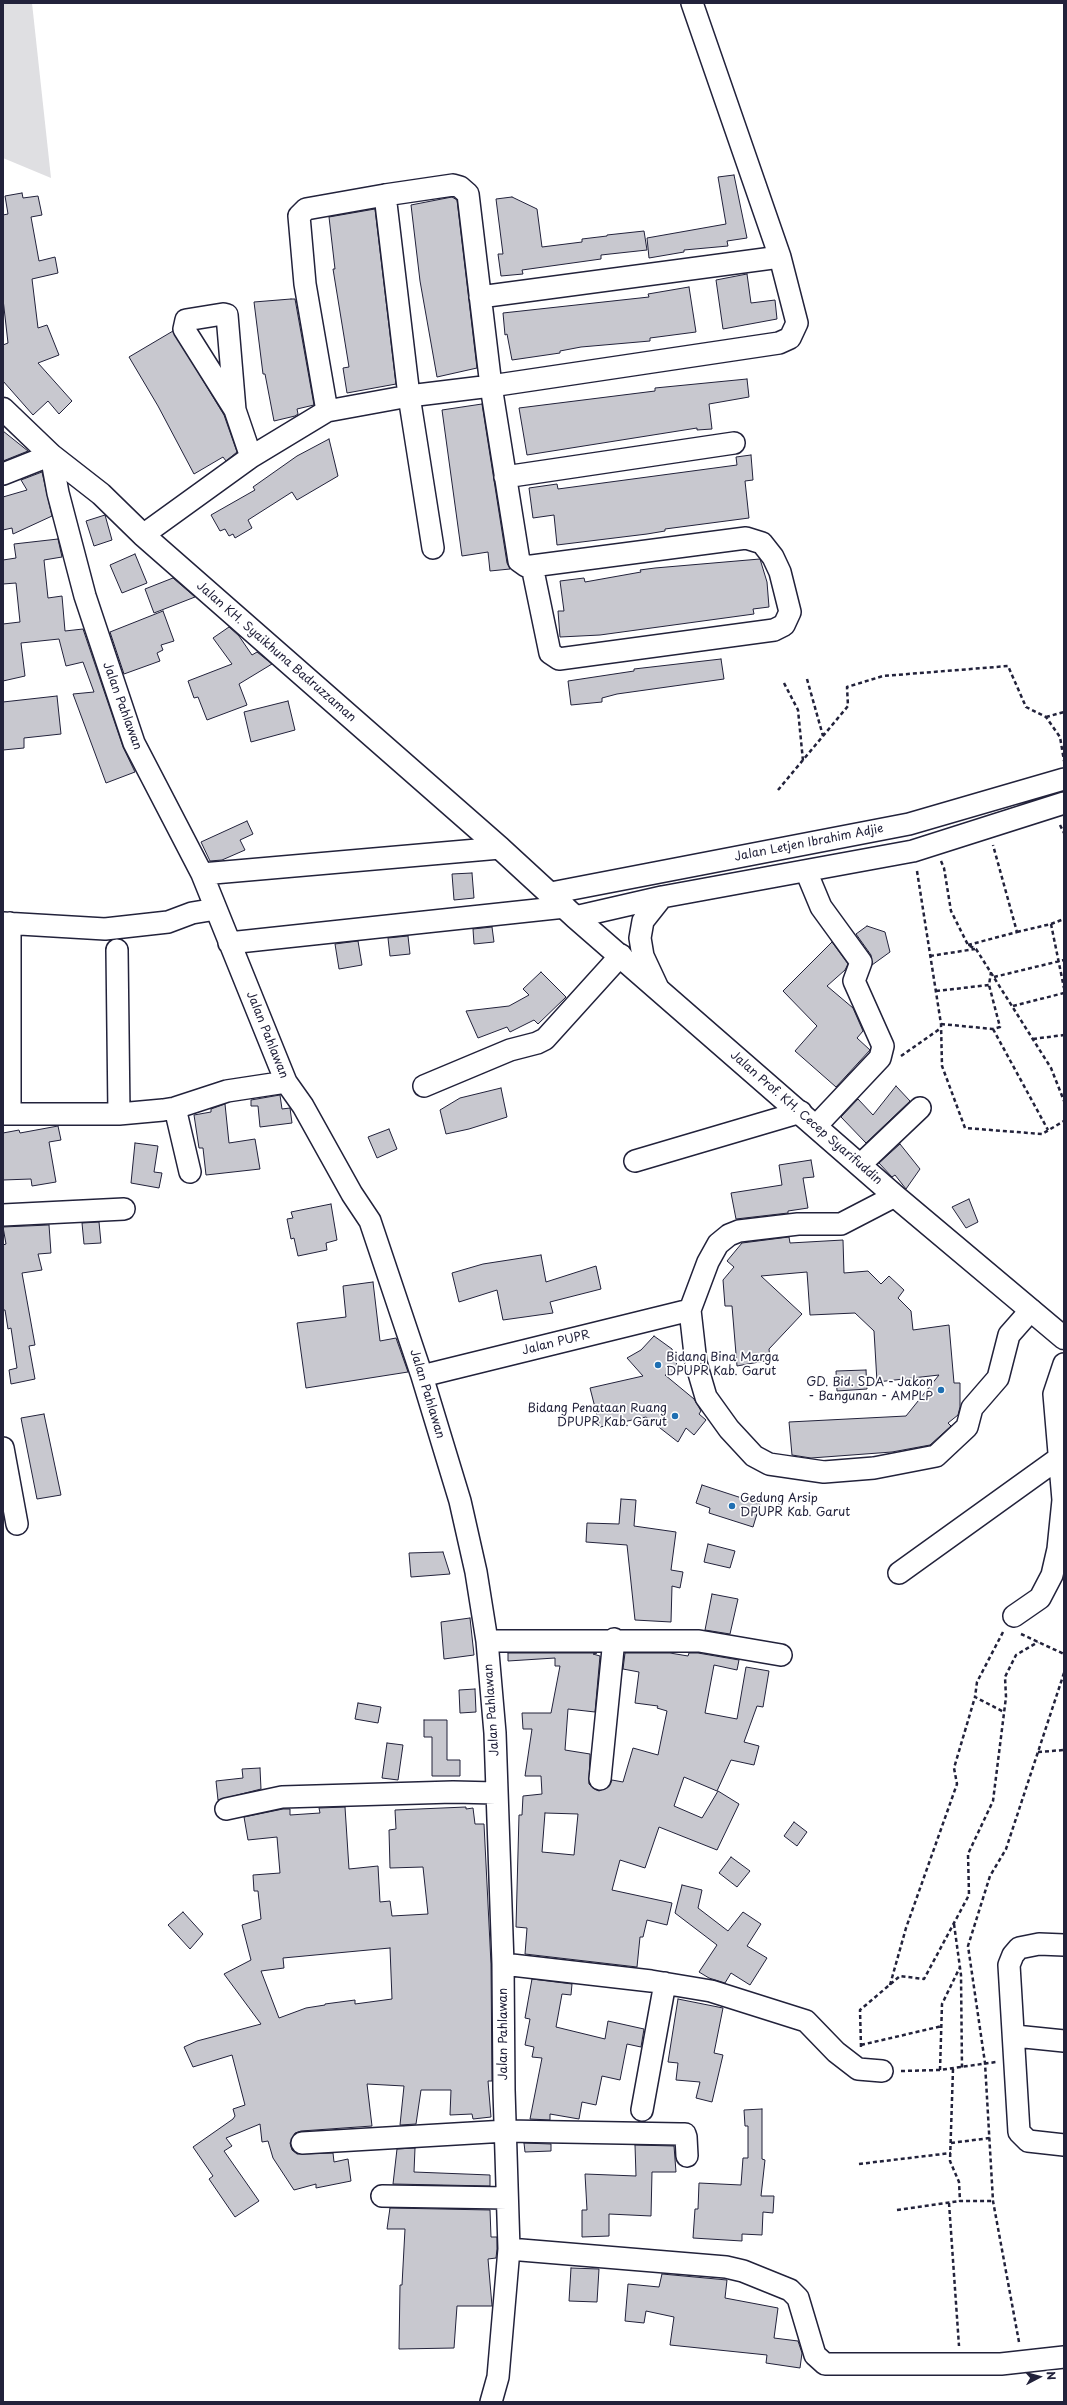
<!DOCTYPE html>
<html>
<head>
<meta charset="utf-8">
<style>
  body { margin:0 }
  #map { position:relative; width:1067px; height:2405px; overflow:hidden; background:#fff; font-family:"Playpen Sans",sans-serif }
  canvas { display:block }
  .frame { position:absolute; inset:0; border:4px solid #22223b; pointer-events:none }
  .north { position:absolute; left:1019px; top:2357px; width:40px; height:40px; -webkit-text-stroke:3px #fff; paint-order:stroke; rotate:84deg; font-size:11px; font-weight:700; line-height:16px; text-align:center; color:#22223b }
  .north::after { content:''; display:block; margin:auto; width:14px; height:18px; background:#22223b; clip-path:polygon(50% 0,100% 100%,50% 72%,0 100%) }
</style>
</head>
<body>
<div id="map">
<canvas width="1067" height="2405"></canvas>
<div class="frame"></div>
<div class="north">N</div>
</div>
<script>
const ctx = document.querySelector('canvas').getContext('2d');
ctx.lineJoin = 'round';
function fill(path, color) {
  ctx.fillStyle = color;
  ctx.fill(path, 'evenodd');
}
function toPath(rows) {
  const path = new Path2D();
  for (const r of rows) {
    path.moveTo(r[0], r[1]);
    for (let i = 2; i < r.length; i += 2) path.lineTo(r[i], r[i + 1]);
  }
  return path;
}
function stroke(path, color, width, dash) {
  ctx.strokeStyle = color;
  ctx.lineWidth = width;
  ctx.lineCap = dash ? 'butt' : 'round';
  ctx.setLineDash(dash || []);
  ctx.stroke(path);
}
function label(font, color, halo, rows, align = 'center') {
  ctx.font = font + ' "Playpen Sans",sans-serif';
  ctx.lineWidth = 3.5;
  ctx.setLineDash([]);
  ctx.textBaseline = 'middle';
  ctx.strokeStyle = halo;
  ctx.fillStyle = color;
  for (const [text, x, y, turn = 0] of rows) {
    ctx.save();
    ctx.translate(x, y);
    ctx.rotate((+turn || 0) * Math.PI / 180);
    ctx.textAlign = isNaN(turn) ? turn : align;
    if (halo) ctx.strokeText(text, 0, 0);
    ctx.fillText(text, 0, 0);
    ctx.restore();
  }
}
fill(toPath([
  [3,3,32,3,51,178,3,158]
]), '#dfdfe2');
const building = toPath([
  [734,175,747,238,727,241,728,246,684,250,684,252,649,258,647,238,726,224,718,177,734,175],
  [22,193,23,198,38,196,42,215,31,217,39,261,55,257,58,273,32,279,38,328,47,325,59,355,38,363,72,401,59,414,48,401,33,415,3,381,3,345,8,343,3,299,3,215,8,214,5,196,22,193],
  [452,197,457,200,477,368,437,377,420,281,411,205,452,197],
  [512,197,537,209,542,247,582,242,582,239,607,236,607,235,644,231,647,250,601,255,601,259,522,270,523,274,501,276,498,254,503,254,496,199,512,197],
  [375,209,396,384,347,393,343,368,349,367,333,269,335,269,329,217,375,209],
  [747,274,751,303,775,300,777,319,723,329,716,280,747,274],
  [689,287,696,332,650,338,650,341,581,347,560,351,560,353,512,360,507,334,505,335,503,313,649,297,648,294,689,287],
  [291,299,295,299,314,405,297,409,298,414,295,416,274,421,265,374,263,374,254,302,291,299],
  [173,331,224,415,237,452,226,461,223,457,194,474,158,406,129,357,173,331],
  [747,379,749,397,709,404,712,429,697,430,697,428,527,455,519,408,655,391,655,388,747,379],
  [482,404,507,563,510,569,490,571,488,552,462,556,442,410,482,404],
  [3,431,28,451,3,461,3,431],
  [329,439,338,476,297,500,292,492,248,520,252,528,235,538,233,534,229,536,225,529,220,531,211,515,255,490,253,487,297,456,329,439],
  [751,455,753,480,745,481,749,518,665,529,665,531,647,534,557,545,554,515,533,518,529,488,557,484,558,489,737,465,736,457,751,455],
  [42,472,52,516,13,534,12,528,3,530,3,497,27,490,21,480,42,472],
  [105,515,112,540,94,546,86,521,105,515],
  [58,539,62,557,44,560,48,598,62,596,65,631,83,629,123,747,135,772,106,783,73,694,94,692,83,662,66,666,59,639,21,643,25,676,3,681,3,624,20,622,16,583,3,584,3,560,16,558,14,544,58,539],
  [135,554,147,583,122,593,110,565,135,554],
  [760,559,767,582,769,607,753,609,754,614,600,635,560,637,558,611,564,611,560,581,584,578,585,582,641,572,640,570,655,568,760,559],
  [173,578,195,597,154,613,145,589,173,578],
  [163,611,174,641,161,645,163,650,157,653,160,661,124,674,110,632,163,611],
  [229,627,239,636,252,655,257,652,272,664,239,684,247,705,207,720,198,697,194,698,188,681,232,664,213,638,229,627],
  [721,659,724,679,617,694,602,698,602,702,571,705,568,681,634,671,634,669,721,659],
  [57,696,61,734,24,738,24,748,3,750,3,702,57,696],
  [288,701,295,730,251,742,244,712,288,701],
  [247,821,253,834,240,840,245,850,222,860,210,861,201,842,247,821],
  [472,873,474,898,454,900,452,874,472,873],
  [867,926,885,932,890,952,872,965,871,955,856,934,867,926],
  [492,927,494,942,474,944,473,929,492,927],
  [408,936,410,954,390,956,388,938,408,936],
  [358,941,362,965,339,969,335,944,358,941],
  [832,942,848,964,845,970,827,986,853,1008,863,1031,857,1038,870,1050,836,1087,795,1051,817,1026,783,991,832,942],
  [541,972,566,997,538,1024,534,1020,510,1032,507,1027,478,1038,466,1011,509,1006,529,995,523,989,541,972],
  [896,1086,910,1101,866,1143,841,1117,858,1099,873,1115,896,1086],
  [501,1088,507,1117,469,1129,446,1134,440,1110,460,1098,501,1088],
  [280,1095,282,1109,290,1108,292,1123,260,1127,258,1106,251,1106,251,1100,280,1095],
  [225,1104,229,1143,255,1139,260,1169,206,1175,203,1148,199,1148,194,1115,211,1112,211,1109,225,1104],
  [58,1126,61,1140,49,1142,56,1182,32,1186,31,1179,3,1180,3,1133,19,1130,20,1133,58,1126],
  [389,1129,397,1149,377,1158,368,1137,389,1129],
  [135,1143,158,1146,154,1172,162,1173,159,1188,131,1183,135,1143],
  [900,1144,920,1169,906,1189,895,1175,892,1177,879,1163,900,1144],
  [811,1160,814,1177,803,1178,808,1208,788,1211,788,1213,736,1219,731,1193,782,1185,779,1165,811,1160],
  [969,1199,978,1222,966,1228,952,1207,969,1199],
  [331,1204,337,1240,326,1243,327,1250,298,1256,294,1238,291,1239,287,1219,293,1218,291,1212,331,1204],
  [99,1222,101,1243,84,1244,82,1223,99,1222],
  [49,1225,51,1253,38,1254,42,1270,22,1273,35,1345,29,1346,35,1379,11,1384,9,1370,17,1368,11,1328,8,1329,5,1310,3,1310,3,1245,6,1244,3,1227,49,1225],
  [789,1237,790,1243,843,1240,844,1273,868,1271,881,1284,889,1276,904,1290,898,1298,911,1311,913,1330,949,1325,954,1383,960,1383,960,1407,958,1415,948,1423,951,1426,930,1445,892,1452,811,1458,792,1455,789,1422,906,1416,939,1375,877,1382,874,1331,855,1313,810,1315,807,1272,761,1276,802,1314,769,1349,770,1360,737,1366,732,1306,725,1306,723,1280,734,1267,727,1261,742,1243,789,1237],
  [541,1255,546,1282,596,1266,601,1289,550,1302,553,1313,503,1320,497,1290,459,1302,452,1273,483,1264,541,1255],
  [373,1282,380,1341,396,1338,408,1372,306,1388,297,1323,346,1317,343,1286,373,1282],
  [654,1336,672,1349,679,1372,665,1375,694,1399,701,1411,699,1414,706,1420,694,1435,686,1428,678,1442,646,1417,600,1427,590,1388,643,1376,627,1358,641,1350,654,1336],
  [866,1370,867,1389,837,1391,836,1371,866,1370],
  [44,1414,61,1495,37,1499,21,1418,44,1414],
  [702,1485,760,1504,753,1527,709,1513,710,1508,696,1503,702,1485],
  [621,1499,636,1500,634,1526,676,1532,671,1570,683,1572,680,1588,672,1586,671,1622,635,1620,627,1545,586,1542,587,1523,619,1524,621,1499],
  [708,1544,735,1551,730,1568,704,1562,708,1544],
  [443,1552,450,1574,411,1577,409,1553,443,1552],
  [712,1594,738,1599,730,1634,705,1630,712,1594],
  [470,1618,474,1655,444,1659,441,1622,470,1618],
  [508,1653,597,1653,593,1654,600,1656,595,1712,568,1709,565,1750,590,1754,589,1784,593,1788,599,1791,609,1786,612,1780,623,1782,633,1748,658,1755,667,1711,657,1708,658,1706,635,1703,639,1672,623,1669,625,1653,670,1653,688,1656,689,1653,698,1653,739,1660,737,1670,714,1665,705,1713,737,1719,746,1667,769,1671,763,1707,757,1706,744,1742,759,1746,754,1765,731,1760,717,1791,684,1777,674,1806,702,1818,718,1791,739,1804,717,1850,659,1827,645,1868,620,1860,612,1890,672,1903,667,1925,647,1920,643,1937,640,1937,637,1967,525,1954,527,1928,516,1927,519,1815,522,1815,523,1796,542,1794,541,1776,525,1776,532,1729,523,1729,522,1713,551,1713,560,1666,555,1666,555,1658,508,1661,508,1653],
  [545,1813,578,1814,574,1855,542,1852,545,1813],
  [475,1689,476,1712,460,1713,459,1690,475,1689],
  [358,1703,381,1707,378,1723,355,1719,358,1703],
  [424,1720,447,1720,447,1760,460,1760,460,1776,432,1776,432,1737,424,1737,424,1720],
  [387,1743,403,1745,398,1780,382,1778,387,1743],
  [260,1768,261,1789,218,1800,216,1781,243,1778,242,1769,260,1768],
  [345,1807,349,1869,378,1866,380,1902,390,1901,392,1916,428,1914,423,1867,390,1868,389,1830,396,1829,395,1810,466,1807,466,1809,473,1808,475,1824,484,1824,491,1964,492,2081,488,2081,491,2117,473,2119,472,2114,450,2115,451,2090,421,2090,416,2124,400,2125,404,2086,367,2084,372,2126,301,2131,295,2133,290,2143,292,2150,297,2154,333,2153,334,2162,348,2159,351,2181,316,2188,316,2184,294,2190,273,2158,268,2141,262,2142,260,2124,226,2138,232,2146,224,2151,259,2201,235,2217,209,2179,213,2176,193,2147,233,2119,235,2116,233,2109,245,2105,232,2055,193,2067,184,2047,197,2041,261,2024,224,1974,251,1960,242,1925,261,1919,258,1891,254,1891,253,1875,280,1873,277,1837,248,1840,244,1817,283,1809,290,1809,290,1815,320,1813,319,1808,345,1807],
  [390,1948,392,1999,355,2004,355,2000,325,2004,325,2005,306,2008,279,2018,261,1971,284,1968,283,1958,390,1948],
  [794,1822,807,1832,797,1846,784,1836,794,1822],
  [731,1857,750,1871,737,1887,719,1873,731,1857],
  [682,1885,702,1890,698,1908,728,1931,743,1912,761,1924,747,1946,767,1958,750,1985,731,1973,725,1983,709,1978,699,1972,717,1945,675,1913,682,1885],
  [183,1912,203,1934,190,1949,168,1925,183,1912],
  [532,1979,572,1984,571,1995,562,1994,556,2027,605,2039,608,2021,644,2029,641,2047,627,2044,620,2080,602,2076,596,2105,582,2102,579,2119,550,2114,550,2120,530,2119,542,2058,532,2057,534,2047,525,2045,530,2019,525,2018,532,1979],
  [678,1999,723,2008,714,2053,723,2055,712,2102,696,2098,700,2082,676,2080,678,2063,668,2062,678,1999],
  [762,2109,762,2159,765,2160,761,2196,774,2196,773,2213,763,2212,762,2235,742,2234,742,2241,693,2238,695,2209,698,2209,699,2183,741,2185,743,2158,748,2158,748,2126,745,2126,744,2110,762,2109],
  [524,2143,551,2144,551,2151,525,2152,524,2143],
  [635,2145,674,2146,676,2172,652,2172,651,2216,609,2214,609,2236,582,2237,582,2210,587,2210,585,2174,636,2176,635,2145],
  [415,2148,414,2172,490,2175,490,2186,393,2184,397,2149,415,2148],
  [390,2208,490,2210,491,2237,497,2237,497,2249,496,2258,488,2259,492,2306,457,2306,454,2348,399,2349,400,2285,402,2285,405,2229,387,2229,390,2208],
  [571,2268,599,2269,597,2302,569,2301,571,2268],
  [662,2274,727,2280,725,2298,778,2308,774,2338,798,2341,802,2353,800,2368,766,2363,767,2355,670,2345,674,2317,646,2311,644,2323,625,2321,628,2284,659,2287,662,2274]
]);
fill(building, '#c8c8cf');
stroke(building, '#22223b', 1);
const minor = toPath([
  [385,195,409,396,433,548],
  [480,297,780,257],
  [235,410,227,315,223,314,186,320,184,329,235,410,251,457],
  [327,411,305,284,299,216,306,209,385,195,453,185,460,187,468,194,491,386,519,561,526,566,532,566,746,538,762,543,773,557,780,572,790,612,784,625,774,630,559,659,550,653,532,566],
  [3,474,51,455,58,493,85,596,134,743,202,874,286,1082,303,1106,352,1194,370,1221,422,1376,460,1501,476,1572,487,1641,495,1733,503,1964,504,2090,509,2249,498,2377,491,2402],
  [505,477,734,443],
  [143,535,251,457,327,411,409,396,491,386,779,343,790,338,797,323,780,257,692,3],
  [806,871,821,907,861,962,854,981,883,1046,880,1058,816,1126],
  [202,874,500,848],
  [551,893,909,824,1064,779],
  [575,917,662,897,913,851,1064,803],
  [3,923,105,929,168,922,192,913,216,909],
  [229,943,565,907],
  [117,950,119,1114],
  [657,986,643,956,640,938,643,921,662,897],
  [424,1086,510,1050,537,1043,545,1039,621,955],
  [175,1108,190,1172],
  [3,1114,119,1114,163,1110,175,1108,227,1091,286,1082],
  [10,1114,10,923],
  [635,1161,801,1112],
  [860,1165,920,1108],
  [895,1196,841,1224,798,1224,739,1231,729,1235,718,1244,708,1262,690,1310,696,1363,706,1397,729,1429,754,1456,769,1464,824,1472,874,1468,936,1456,967,1427,972,1408,998,1378,1009,1335,1031,1310],
  [3,1215,124,1209],
  [422,1376,690,1310],
  [3,1448,17,1524],
  [899,1573,1059,1458],
  [1014,1616,1040,1598,1052,1575,1058,1549,1063,1500,1054,1394,1064,1364],
  [487,1641,699,1641,781,1655],
  [600,1779,614,1639],
  [226,1809,282,1797,453,1792,496,1793],
  [1064,1945,1039,1944,1019,1948,1013,1955,1009,1965,1019,2132,1028,2141,1064,2145],
  [503,1964,651,1981,711,1991,806,2021,836,2052,858,2069,882,2071],
  [1015,2036,1064,2041],
  [642,2110,665,1983],
  [302,2143,506,2131,680,2134,685,2134,686,2137,687,2156],
  [382,2196,507,2198],
  [509,2249,726,2267,743,2271,790,2290,798,2298,815,2355,825,2364,1001,2364,1064,2357]
]);
const major = toPath([
  [3,409,51,455,101,494,143,535,500,848,575,917,895,1196,1064,1338]
]);
stroke(minor, '#22223b', 24);
stroke(major, '#22223b', 25);
stroke(toPath([
  [807,679,823,736],
  [784,683,798,710,803,761],
  [1046,717,1064,712],
  [778,790,848,706,847,687,883,676,1008,666,1026,707,1046,717,1060,737,1064,761],
  [1060,825,1064,833],
  [941,861,944,868,951,911,968,945,976,949,1051,1068,1064,1101],
  [917,871,941,1024,942,1066,965,1128,1042,1134,1064,1121],
  [1051,924,1064,988],
  [1017,932,1051,924,1064,919],
  [968,945,1017,932,993,845],
  [930,956,975,949],
  [994,977,1064,960],
  [936,991,989,985,991,972],
  [1013,1006,1064,993],
  [941,1024,993,1029,1000,1027,989,985],
  [993,1029,1048,1130],
  [1033,1039,1064,1035],
  [901,1056,941,1028],
  [1003,1632,977,1682,975,1697,1004,1712],
  [1021,1634,1064,1654],
  [1038,1752,1064,1750],
  [954,1924,961,1975,962,2068],
  [890,1985,906,1928,957,1784,954,1768,975,1697],
  [861,2045,942,2026],
  [861,2047,860,2010,900,1976,924,1979,969,1895,968,1854,993,1801,1006,1697,1005,1677,1016,1655,1038,1642],
  [953,2069,950,2161,959,2182,960,2201,993,2201],
  [940,2070,942,2004,960,1967],
  [901,2071,940,2070,996,2062],
  [951,2143,990,2138],
  [859,2164,951,2153],
  [949,2203,959,2346],
  [897,2210,960,2201],
  [1019,2342,993,2201,985,2063,968,1946,990,1876,1006,1849,1064,1673]
]), '#22223b', 2.5, [4, 3]);
stroke(minor, '#fff', 21);
stroke(major, '#fff', 22);
for (const [x, y, r, color] of [
  [658,1365,4,"#1f6fb2"],
  [941,1390,4,"#1f6fb2"],
  [675,1416,4,"#1f6fb2"],
  [732,1506,4,"#1f6fb2"]
]) {
  const dot = new Path2D();
  dot.arc(x, y, r, 0, 2 * Math.PI);
  ctx.fillStyle = color;
  ctx.fill(dot);
  stroke(dot, '#fff', 1.5);
}
label('12px', '#22223b', '#fff', [
  ["Jalan KH. Syaikhuna Badruzzaman",276,652,41],
  ["Jalan Pahlawan",122,706,70],
  ["Jalan Letjen Ibrahim Adjie",809,843,-11],
  ["Jalan Pahlawan",267,1035,68],
  ["Jalan Prof. KH. Cecep Syarifuddin",806,1118,41],
  ["Jalan PUPR",556,1343,-14],
  ["Jalan Pahlawan",427,1394,73],
  ["Jalan Pahlawan",492,1710,-94],
  ["Jalan Pahlawan",504,2034,-90]
]);
label('12px', '#22223b', '#fff', [
  ["Bidang Bina Marga",666,1358],
  ["DPUPR Kab. Garut",666,1372],
  ["GD. Bid. SDA - Jakon",933,1383,"right"],
  ["- Bangunan - AMPLP",933,1397,"right"],
  ["Bidang Penataan Ruang",667,1409,"right"],
  ["DPUPR Kab. Garut",667,1423,"right"],
  ["Gedung Arsip",740,1499],
  ["DPUPR Kab. Garut",740,1513]
], 'left');
</script>
</body>
</html>
